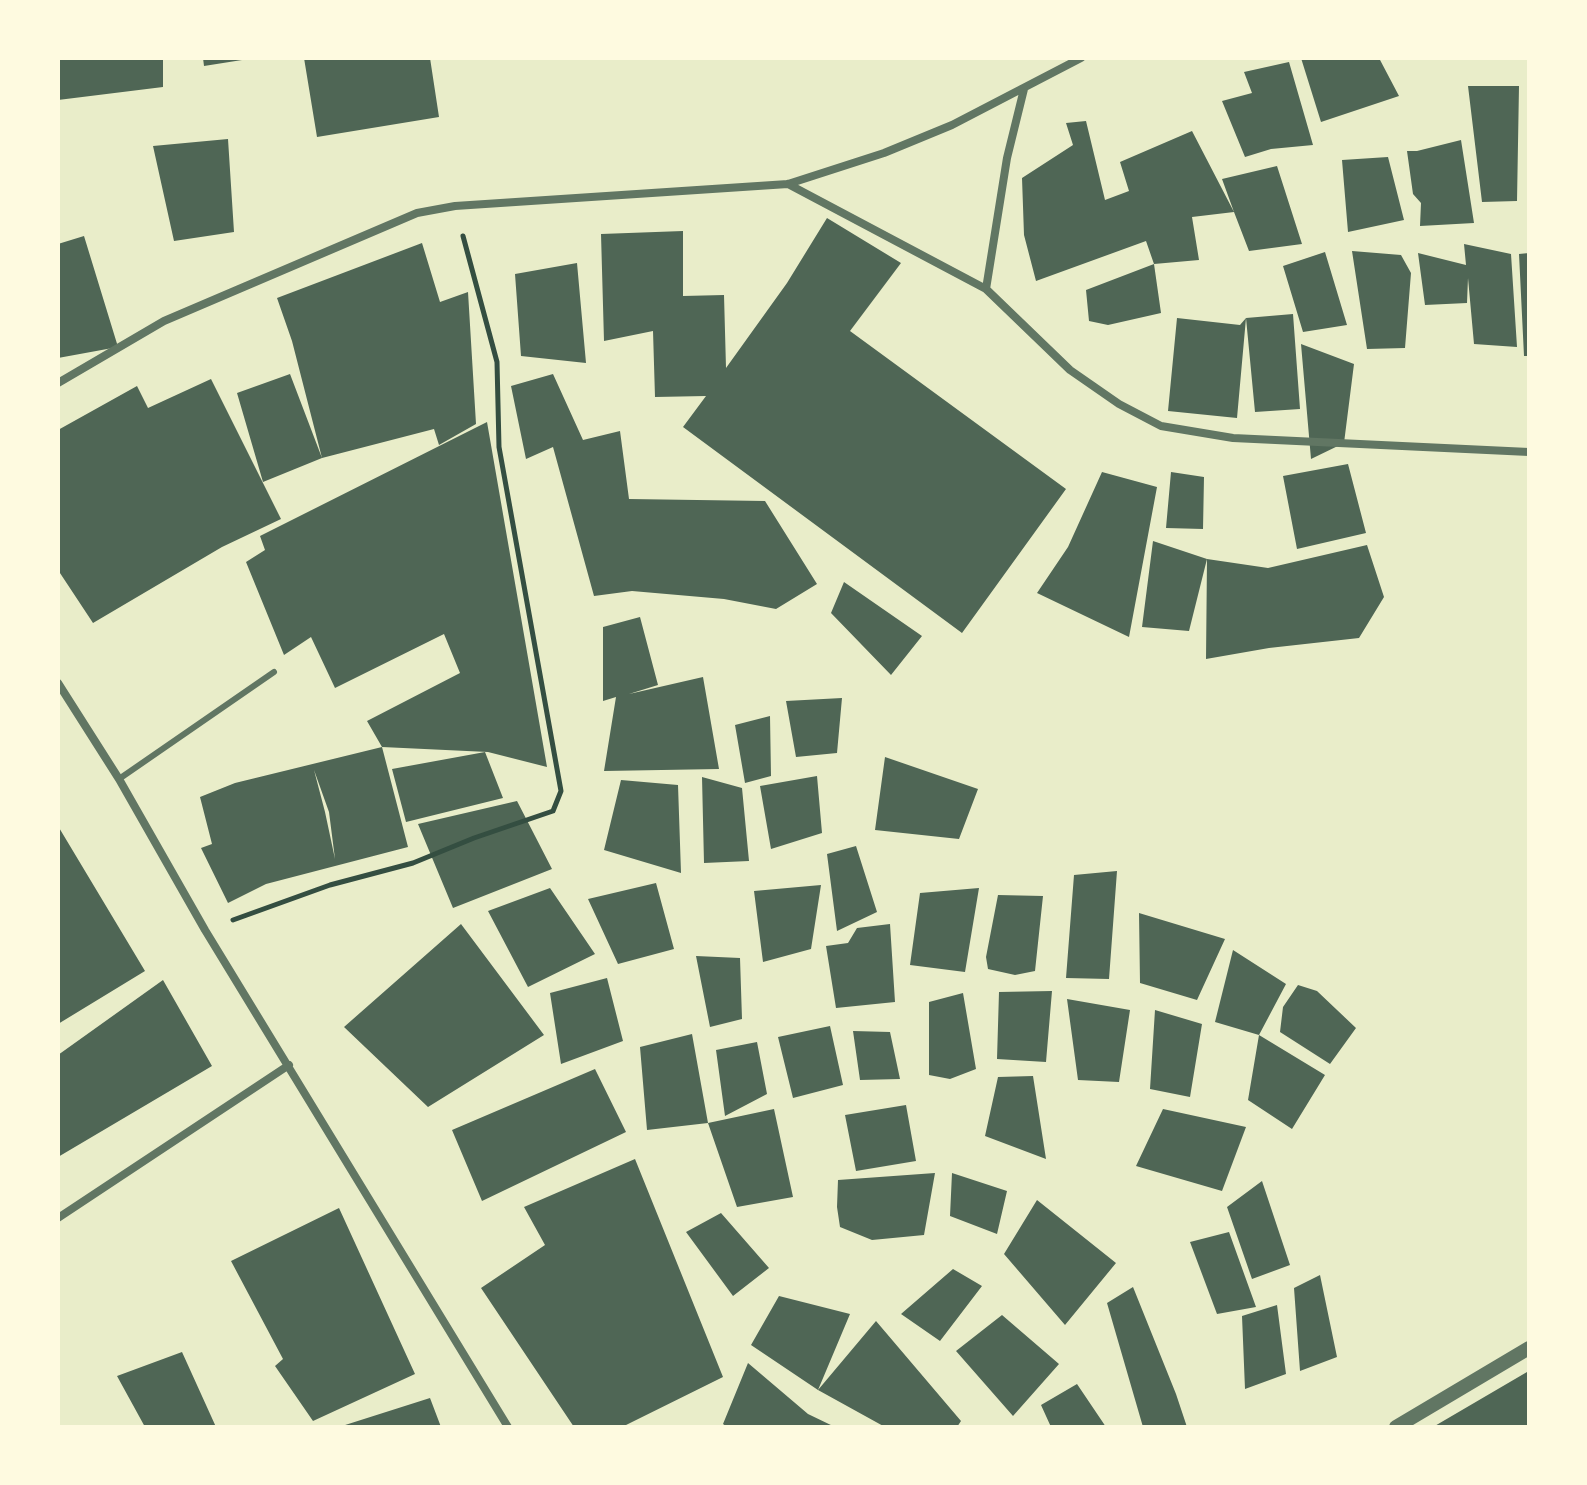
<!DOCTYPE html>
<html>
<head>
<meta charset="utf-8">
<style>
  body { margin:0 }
  #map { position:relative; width:1587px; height:1485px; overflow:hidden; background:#e9edc9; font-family:"Titillium Web",sans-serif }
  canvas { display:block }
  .frame { position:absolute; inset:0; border:60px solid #fefae0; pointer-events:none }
</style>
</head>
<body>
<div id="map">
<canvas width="1587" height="1485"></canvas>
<div class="frame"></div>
</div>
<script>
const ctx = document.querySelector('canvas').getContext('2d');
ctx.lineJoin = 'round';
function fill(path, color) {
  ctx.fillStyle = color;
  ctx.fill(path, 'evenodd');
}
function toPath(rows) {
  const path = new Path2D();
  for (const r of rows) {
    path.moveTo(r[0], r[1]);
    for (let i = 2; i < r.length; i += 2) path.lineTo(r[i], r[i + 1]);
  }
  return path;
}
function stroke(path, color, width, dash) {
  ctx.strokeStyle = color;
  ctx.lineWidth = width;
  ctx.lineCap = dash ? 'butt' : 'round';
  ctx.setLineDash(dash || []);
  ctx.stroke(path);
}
fill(toPath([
  [58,58,163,58,163,87,58,100],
  [203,58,242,58,242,60,204,66],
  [304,58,430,58,439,117,317,137],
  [1301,58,1379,58,1399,96,1321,122],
  [1289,62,1313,145,1271,149,1245,157,1222,101,1252,93,1244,72],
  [1468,86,1519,86,1517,201,1482,202],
  [1086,121,1105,200,1129,191,1120,162,1192,131,1234,212,1222,179,1277,166,1302,244,1249,251,1234,212,1192,217,1199,260,1154,264,1146,241,1036,281,1024,235,1022,178,1073,145,1066,123],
  [228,139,234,232,174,241,153,146],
  [1461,140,1474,223,1420,226,1421,203,1413,194,1407,151,1417,151],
  [1388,157,1404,220,1348,232,1342,160],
  [827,218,901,263,850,331,1066,489,962,633,683,427,706,396,655,397,653,331,604,341,601,234,683,231,683,296,724,295,726,368,787,283],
  [84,236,118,347,58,358,58,244],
  [422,243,440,302,468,292,476,424,439,445,434,429,322,458,263,482,237,393,290,374,322,458,292,341,277,298],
  [1464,244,1511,254,1517,347,1474,344,1468,278,1467,303,1425,305,1418,253,1466,265],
  [1352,251,1401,255,1411,273,1405,348,1367,349],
  [1325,252,1347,325,1303,332,1283,266],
  [1529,253,1529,356,1524,356,1519,254],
  [577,263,586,363,521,356,515,274],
  [1154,264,1161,313,1108,325,1089,321,1086,290],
  [1293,314,1300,409,1255,412,1246,318],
  [1177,318,1240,325,1246,318,1237,418,1168,411],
  [1301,344,1354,364,1344,443,1311,459],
  [553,374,583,440,620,431,629,499,765,501,817,584,776,609,724,599,632,591,594,596,553,447,526,459,511,386],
  [211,379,281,519,222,547,93,623,58,570,58,430,137,386,148,408],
  [487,422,547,767,488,752,382,747,408,847,266,884,228,903,201,848,212,844,200,797,235,783,382,747,367,721,460,673,444,634,335,688,311,637,284,655,246,562,265,550,260,536],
  [314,770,329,812,335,859,325,812],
  [1348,464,1366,533,1297,549,1283,476],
  [1102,472,1157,487,1129,637,1037,593,1068,547],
  [1171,472,1204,477,1203,529,1166,528],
  [1153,541,1207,559,1189,631,1142,627],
  [1367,545,1384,597,1359,638,1269,648,1206,659,1207,559,1268,568],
  [844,582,922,636,891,675,831,613],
  [640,617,658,685,629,694,703,677,719,769,604,771,616,697,603,701,603,627],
  [842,698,837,753,796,757,786,701],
  [770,716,771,776,745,783,735,725],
  [485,752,503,798,406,822,392,769],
  [885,757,978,789,959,839,875,830],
  [817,776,822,833,771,849,760,786],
  [702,777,742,788,749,861,704,863],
  [621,780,678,785,681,873,604,850],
  [517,801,552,869,453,908,418,824],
  [58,826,145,971,58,1024],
  [856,846,877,912,837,931,827,854],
  [1117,871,1109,979,1066,978,1074,875],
  [656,883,674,949,618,964,588,899],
  [821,885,811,949,763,962,754,891],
  [550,888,595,954,528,987,488,911],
  [979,888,965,972,910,965,920,893],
  [998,895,1043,896,1035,971,1015,975,988,969,986,957],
  [1139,913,1225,939,1197,1000,1140,983],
  [461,924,544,1035,428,1107,344,1027],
  [890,924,895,1002,836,1008,826,946,848,943,857,928],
  [1233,950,1286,984,1259,1035,1215,1022],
  [696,956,740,958,742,1019,710,1027],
  [607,978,623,1041,561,1064,550,993],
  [163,980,212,1066,58,1157,58,1055],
  [1298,985,1317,991,1356,1028,1330,1064,1280,1032,1283,1007],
  [1052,991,1046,1062,997,1059,999,992],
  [963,993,976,1069,950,1079,929,1075,929,1002],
  [1067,999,1130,1010,1119,1082,1078,1080],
  [1155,1010,1202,1024,1190,1097,1150,1089],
  [830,1026,843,1085,793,1098,778,1037],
  [853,1031,890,1032,900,1079,860,1080],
  [692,1034,708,1123,647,1130,640,1047],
  [1259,1035,1325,1075,1292,1129,1248,1100],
  [757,1042,767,1094,725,1116,716,1050],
  [595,1069,626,1132,482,1201,452,1130],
  [1033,1076,1046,1159,985,1136,998,1077],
  [906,1105,916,1161,856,1171,845,1115],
  [774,1109,793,1197,737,1207,708,1123],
  [1163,1109,1246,1127,1222,1191,1136,1166],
  [635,1159,723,1377,622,1427,574,1427,481,1288,545,1245,524,1207],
  [935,1173,924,1235,872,1240,840,1227,837,1207,838,1180],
  [952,1173,1007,1191,997,1234,950,1216],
  [1262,1181,1290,1265,1252,1279,1227,1207],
  [1037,1200,1116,1263,1065,1325,1004,1254],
  [339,1208,415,1374,313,1421,275,1366,283,1359,231,1261],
  [721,1213,769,1268,733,1296,686,1232],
  [1229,1232,1256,1307,1217,1314,1190,1242],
  [953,1269,982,1286,940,1341,901,1314],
  [1320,1275,1337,1357,1300,1371,1294,1288],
  [1133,1287,1176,1394,1187,1427,1143,1427,1107,1303],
  [779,1296,850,1314,818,1390,751,1345],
  [1277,1305,1286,1374,1245,1389,1242,1316],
  [1002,1315,1059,1364,1013,1416,956,1351],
  [876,1321,961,1421,957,1427,885,1427,818,1390],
  [182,1352,216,1427,145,1427,117,1376],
  [748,1363,808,1414,835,1427,727,1427,723,1424],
  [1527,1372,1529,1427,1433,1427],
  [1077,1384,1106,1427,1051,1427,1041,1405],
  [430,1398,441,1427,342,1427,342,1426]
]), '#4f6655');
stroke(toPath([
  [233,920,330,885,413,863,474,838,553,811,561,791,499,447,497,362,463,236]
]), '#344e41', 5);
stroke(toPath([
  [119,779,274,672]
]), '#617663', 6);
stroke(toPath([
  [788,184,986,289,1070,370,1119,404,1161,426,1233,438,1529,452],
  [986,289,1007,158,1024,89],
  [58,383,164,321,417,213,455,206,788,184,884,153,952,125,1081,58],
  [58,683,119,779,205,930,508,1427],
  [58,1218,289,1065]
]), '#617663', 8);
stroke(toPath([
  [1396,1427,1529,1348]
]), '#617663', 14);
</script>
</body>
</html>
